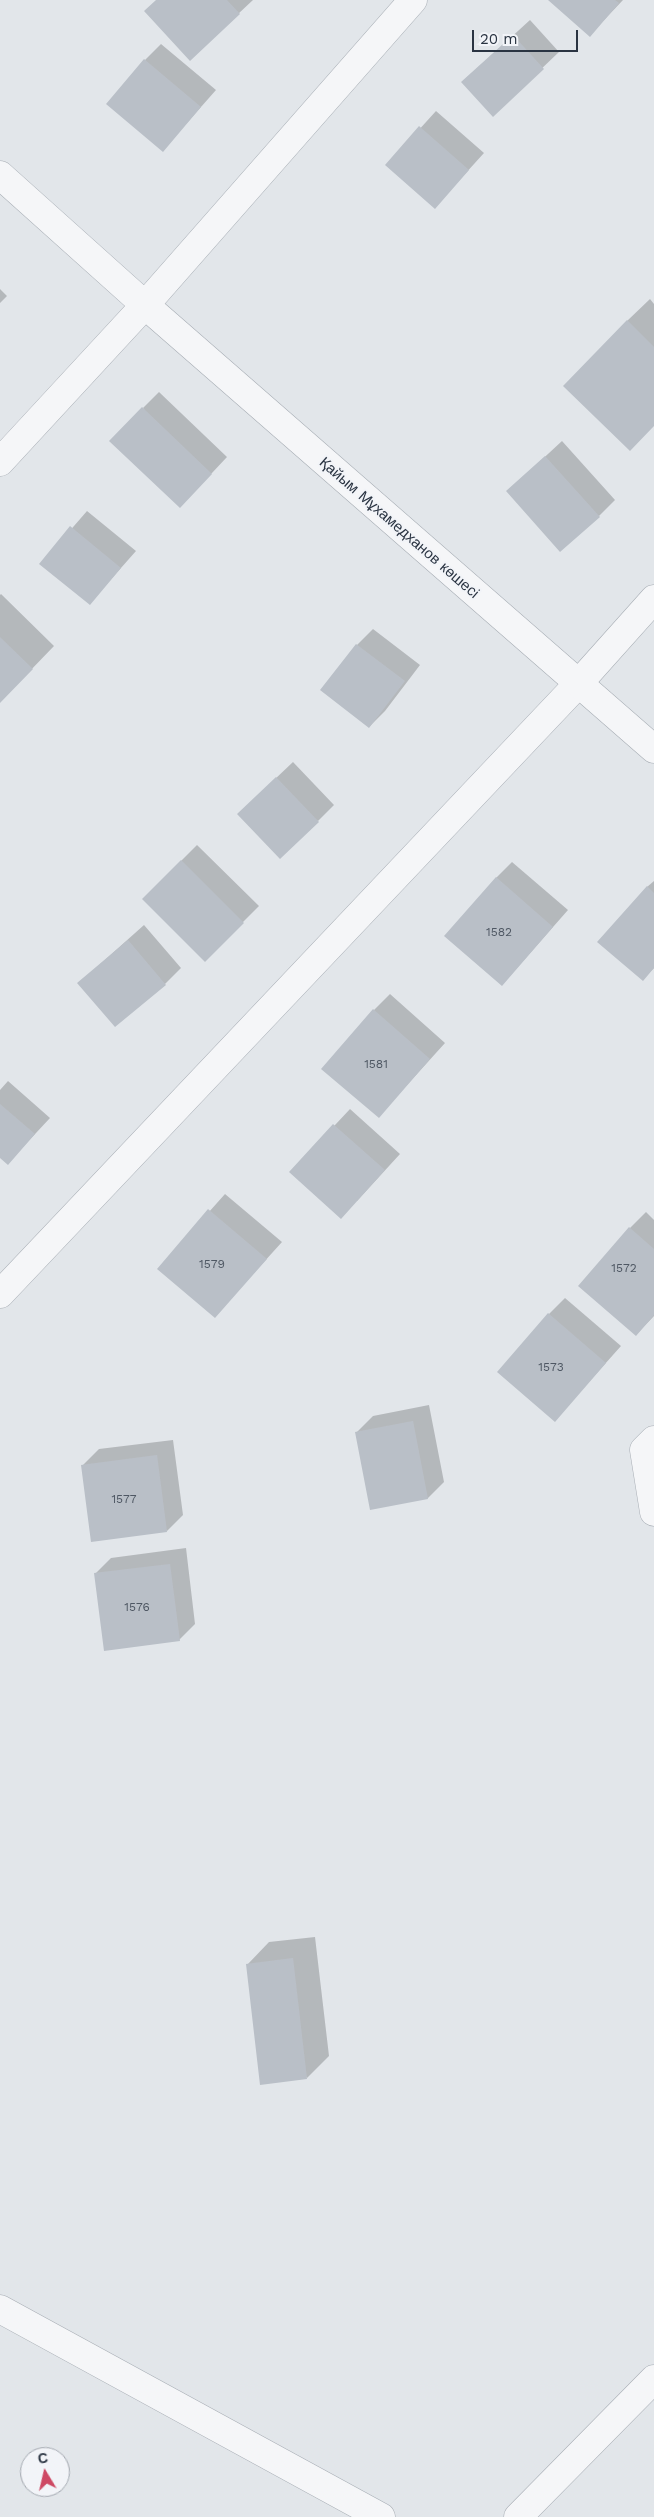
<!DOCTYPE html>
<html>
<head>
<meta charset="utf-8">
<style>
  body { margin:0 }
  #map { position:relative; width:654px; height:2517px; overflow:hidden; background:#e2e6ea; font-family:"Work Sans",sans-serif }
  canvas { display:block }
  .north { position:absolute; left:20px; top:2447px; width:50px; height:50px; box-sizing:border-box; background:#f2f4f8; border:1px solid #a2a7af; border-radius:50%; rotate:351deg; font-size:14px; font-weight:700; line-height:20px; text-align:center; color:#2a3442 }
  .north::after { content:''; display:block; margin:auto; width:18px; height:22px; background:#ce4964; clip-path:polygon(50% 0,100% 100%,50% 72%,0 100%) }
  .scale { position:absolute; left:472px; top:30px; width:106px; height:22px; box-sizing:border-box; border:2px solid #2a3442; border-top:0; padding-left:6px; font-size:15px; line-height:18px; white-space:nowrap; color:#2a3442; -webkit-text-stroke:4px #f2f4f8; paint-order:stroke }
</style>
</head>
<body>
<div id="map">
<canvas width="654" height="2517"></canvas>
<div class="north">С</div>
<div class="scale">20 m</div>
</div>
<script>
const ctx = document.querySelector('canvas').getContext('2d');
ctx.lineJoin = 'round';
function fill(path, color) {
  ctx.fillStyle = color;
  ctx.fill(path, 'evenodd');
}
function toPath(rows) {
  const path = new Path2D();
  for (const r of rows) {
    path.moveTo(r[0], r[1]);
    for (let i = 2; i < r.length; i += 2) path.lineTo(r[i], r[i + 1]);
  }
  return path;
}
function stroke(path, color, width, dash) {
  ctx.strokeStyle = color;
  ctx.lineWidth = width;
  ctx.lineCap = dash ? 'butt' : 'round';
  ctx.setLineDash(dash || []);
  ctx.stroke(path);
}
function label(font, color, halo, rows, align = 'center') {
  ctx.font = font + ' "Work Sans",sans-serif';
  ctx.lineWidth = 4;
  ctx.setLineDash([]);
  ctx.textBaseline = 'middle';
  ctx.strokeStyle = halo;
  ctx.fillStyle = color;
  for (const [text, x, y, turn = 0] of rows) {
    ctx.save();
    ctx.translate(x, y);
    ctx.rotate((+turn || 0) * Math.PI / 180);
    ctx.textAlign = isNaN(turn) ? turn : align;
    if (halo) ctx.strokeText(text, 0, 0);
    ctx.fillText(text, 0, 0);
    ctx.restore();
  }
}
fill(toPath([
  [157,0,253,0,190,59],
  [550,0,623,0,590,35],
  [530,20,559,52,493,115,462,82],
  [161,44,216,90,163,150,145,60],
  [436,111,484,153,435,207,387,165],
  [0,289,7,296,0,303],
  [650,299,654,304,654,425,627,321],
  [159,392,227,457,196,490,143,408],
  [562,441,615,500,599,516,508,491],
  [87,511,136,551,90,603,41,564],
  [1,594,54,646,0,702,0,595],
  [373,629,420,665,385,711,369,727,357,645],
  [293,762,334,805,318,821,255,798],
  [197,845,259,906,205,960,143,899],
  [512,862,568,910,502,985,496,878],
  [654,881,654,968,642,980,647,887],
  [144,925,181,968,165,984,79,983],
  [390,994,445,1043,379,1116,374,1010],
  [8,1081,50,1118,8,1163,0,1156,0,1090],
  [350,1109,400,1154,357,1201,291,1172],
  [225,1194,282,1242,215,1316,159,1268],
  [646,1212,654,1220,654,1316,636,1335,630,1228],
  [565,1298,621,1346,555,1420,549,1314],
  [429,1405,444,1482,428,1498,371,1508,357,1432,373,1416],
  [173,1440,183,1515,167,1531,83,1465,99,1449],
  [186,1548,195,1624,179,1640,95,1574,111,1558],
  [315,1937,329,2056,307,2078,247,1965,269,1942]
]), '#0003');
fill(toPath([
  [156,0,227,0,240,14,190,61,144,11],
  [548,0,615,0,619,3,590,37],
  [513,35,544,69,493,117,461,82],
  [144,59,201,107,163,152,106,104],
  [419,126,469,170,435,209,385,165],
  [627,320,654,347,654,426,630,451,563,386],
  [142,407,212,474,180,508,109,441],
  [545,456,600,517,560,552,506,491],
  [70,526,121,568,90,605,39,564],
  [0,637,33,669,0,703],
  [356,644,405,681,369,728,320,690],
  [276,777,319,822,280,859,237,814],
  [181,860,244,923,205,962,142,899],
  [496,877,553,927,502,986,444,936],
  [647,886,654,893,654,968,643,981,597,942],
  [128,940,166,985,115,1027,77,983],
  [373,1009,430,1059,379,1118,321,1069],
  [0,1104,35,1134,8,1165,0,1158],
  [333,1124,385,1170,341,1219,289,1172],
  [208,1209,267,1259,215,1318,157,1269],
  [629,1227,654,1249,654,1315,636,1336,578,1286],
  [548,1313,606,1363,555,1422,497,1372],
  [413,1421,428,1499,370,1510,355,1432],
  [157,1455,167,1532,91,1542,81,1465],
  [170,1564,180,1641,104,1651,94,1573],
  [293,1958,307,2079,260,2085,246,1964]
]), '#b9bfc7');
const minor = toPath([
  [0,175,145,305,413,0],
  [0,1294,578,684,654,599],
  [654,1440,644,1450,654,1512],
  [0,2309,381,2517],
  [518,2517,654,2379]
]);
const tertiary = toPath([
  [0,462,145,305,654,749]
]);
stroke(minor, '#a7adb4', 29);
stroke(tertiary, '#a7adb4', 29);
stroke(minor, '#f5f6f8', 28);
stroke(tertiary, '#f5f6f8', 28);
label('12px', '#4e5763', null, [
  ["1582",499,932],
  ["1581",376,1064],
  ["1579",212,1264],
  ["1572",624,1268],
  ["1573",551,1367],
  ["1577",124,1499],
  ["1576",137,1607]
]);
label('15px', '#2a3442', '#f2f4f8', [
  ["Қайым Мұхамедханов көшесі",399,528,41]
]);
</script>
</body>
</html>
